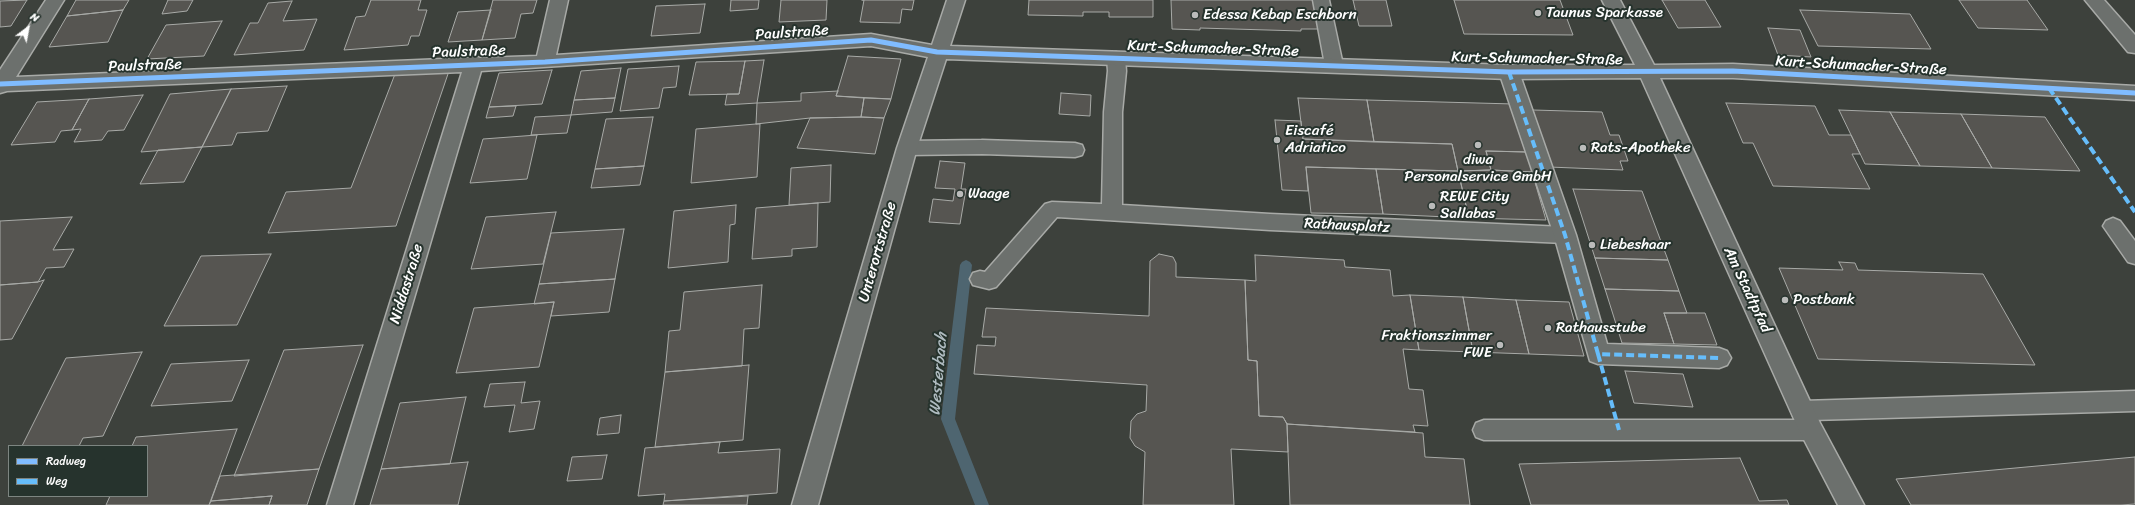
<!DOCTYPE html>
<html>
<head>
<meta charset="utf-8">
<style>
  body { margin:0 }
  #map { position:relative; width:2135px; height:505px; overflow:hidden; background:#3d413c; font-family:Sriracha,sans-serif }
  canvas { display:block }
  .legend { position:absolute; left:8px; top:445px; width:140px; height:52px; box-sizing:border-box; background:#26332d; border:1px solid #7d8581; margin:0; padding:5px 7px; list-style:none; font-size:12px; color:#fff }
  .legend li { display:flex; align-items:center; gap:8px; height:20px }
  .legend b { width:20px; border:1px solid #7d8581 }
  .north { position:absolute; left:8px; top:8px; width:40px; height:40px; -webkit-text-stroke:3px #26332d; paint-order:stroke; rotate:32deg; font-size:11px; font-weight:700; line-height:16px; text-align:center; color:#fff }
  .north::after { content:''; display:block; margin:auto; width:14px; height:18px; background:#fff; clip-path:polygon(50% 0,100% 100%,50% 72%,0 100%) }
</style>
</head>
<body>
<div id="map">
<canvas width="2135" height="505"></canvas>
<ul class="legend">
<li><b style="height:5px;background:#80bcff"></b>Radweg</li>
<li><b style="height:5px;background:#66bdfb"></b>Weg</li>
</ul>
<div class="north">N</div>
</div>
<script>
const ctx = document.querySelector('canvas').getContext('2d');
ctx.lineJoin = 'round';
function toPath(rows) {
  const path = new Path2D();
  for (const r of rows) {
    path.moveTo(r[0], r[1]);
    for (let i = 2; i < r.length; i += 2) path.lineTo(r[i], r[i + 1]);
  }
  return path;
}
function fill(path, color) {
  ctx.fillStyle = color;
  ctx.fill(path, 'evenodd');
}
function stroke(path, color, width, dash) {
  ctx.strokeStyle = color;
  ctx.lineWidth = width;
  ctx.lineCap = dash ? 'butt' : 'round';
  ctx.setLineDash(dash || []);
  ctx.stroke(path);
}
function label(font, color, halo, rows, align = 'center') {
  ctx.font = font + ' Sriracha,sans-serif';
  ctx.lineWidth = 4;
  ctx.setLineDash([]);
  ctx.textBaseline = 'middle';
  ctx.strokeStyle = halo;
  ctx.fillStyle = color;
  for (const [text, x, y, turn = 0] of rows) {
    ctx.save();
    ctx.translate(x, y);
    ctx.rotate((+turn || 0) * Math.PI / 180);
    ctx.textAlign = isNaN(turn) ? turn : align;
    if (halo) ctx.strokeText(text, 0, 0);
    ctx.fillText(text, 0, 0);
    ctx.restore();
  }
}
fill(toPath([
  [966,260,970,262,972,265,955,419,989,505,975,505,941,419,960,265,962,262,966,260]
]), '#4e6570');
const building = toPath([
  [27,0,11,26,0,27,0,1,27,0],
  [76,0,129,0,123,10,67,16,76,0],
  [168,0,193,0,187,11,162,14,168,0],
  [371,0,421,0,418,10,427,10,419,36,411,36,408,45,344,50,356,17,365,16,371,0],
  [493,0,537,0,533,13,521,14,515,38,482,40,493,0],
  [731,0,759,0,758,9,730,11,731,0],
  [781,0,827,0,826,20,779,22,781,0],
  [862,0,914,0,912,10,902,9,900,23,860,22,864,0,862,0],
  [1029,0,1153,0,1153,17,1109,17,1109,12,1083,12,1083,16,1028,15,1029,0],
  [1171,0,1314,0,1318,29,1301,29,1301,31,1200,28,1200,30,1172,29,1171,0],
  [1353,0,1386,0,1392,26,1359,26,1353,0],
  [1454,0,1560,0,1573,35,1464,34,1454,0],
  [1662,0,1705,0,1721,27,1678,28,1662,0],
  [1959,0,2027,0,2048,30,1978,28,1959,0],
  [292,1,283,21,317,19,304,50,234,55,250,23,258,23,268,3,292,1],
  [705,4,700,33,651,36,656,6,705,4],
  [123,10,108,42,49,47,67,16,123,10],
  [491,10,482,40,448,42,458,12,491,10],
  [1800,10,1910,14,1931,49,1818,46,1800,10],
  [222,21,204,56,147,59,166,25,222,21],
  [1768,28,1800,30,1811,57,1778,55,1768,28],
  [848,56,901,59,891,99,836,96,848,56],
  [764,60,757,103,725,105,727,94,739,94,745,61,764,60],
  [745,61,739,94,689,95,696,62,745,61],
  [679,66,676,87,663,88,659,108,620,111,628,69,679,66],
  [621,68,615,98,574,100,581,71,621,68],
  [552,70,542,104,489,107,499,73,552,70],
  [449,71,396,226,268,233,286,192,351,188,395,74,449,71],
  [287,86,268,131,237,133,232,145,202,147,231,89,287,86],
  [231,89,202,147,141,152,170,94,231,89],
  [838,91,836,96,864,98,861,117,810,118,756,124,757,103,801,101,801,93,838,91],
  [1061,93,1091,95,1090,116,1059,114,1061,93],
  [143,95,124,130,108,131,102,140,74,142,81,129,72,130,89,99,143,95],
  [615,98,612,112,571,115,574,100,615,98],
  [864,98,891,99,884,118,861,117,864,98],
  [1298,98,1367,100,1374,142,1303,139,1298,98],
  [89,99,72,130,61,131,55,142,11,145,37,102,89,99],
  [1367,100,1514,104,1527,152,1486,151,1491,170,1458,171,1452,144,1374,142,1367,100],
  [1726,103,1815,106,1829,135,1851,135,1860,154,1852,154,1870,189,1773,186,1753,143,1743,143,1726,103],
  [516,106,513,116,486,118,489,107,516,106],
  [1533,110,1602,112,1610,135,1619,135,1628,161,1620,161,1623,170,1549,167,1533,110],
  [1839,110,1890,112,1920,166,1865,164,1839,110],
  [1890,112,1961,114,1992,168,1920,166,1890,112],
  [1961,114,2045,117,2080,171,1992,168,1961,114],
  [571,115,567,133,531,135,535,117,571,115],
  [653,117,644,166,595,169,606,119,653,117],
  [861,117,884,118,875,154,797,148,810,118,861,117],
  [1275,120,1301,121,1303,139,1452,144,1458,171,1306,167,1308,191,1282,190,1275,120],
  [756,124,760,124,757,177,691,183,696,129,756,124],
  [537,135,527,179,470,183,483,139,537,135],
  [202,147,184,182,140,184,158,150,202,147],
  [1486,151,1527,152,1532,172,1491,170,1486,151],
  [940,161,965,163,961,189,966,189,960,224,929,222,933,199,953,201,955,189,935,188,940,161],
  [831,165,830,202,789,205,791,168,831,165],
  [644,166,640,185,591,188,595,169,644,166],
  [1306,167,1376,169,1383,214,1311,213,1306,167],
  [1376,169,1458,171,1469,218,1383,214,1376,169],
  [1491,170,1532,172,1546,220,1469,218,1458,171,1491,170],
  [1573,189,1642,191,1668,260,1595,258,1573,189],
  [818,203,817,247,792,249,792,256,752,259,756,208,818,203],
  [736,205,735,224,730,225,728,262,668,268,674,211,736,205],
  [556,212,543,264,471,269,486,217,556,212],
  [72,217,53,250,74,249,64,267,46,268,38,282,0,285,0,221,72,217],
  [624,229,615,279,539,284,551,233,624,229],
  [271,254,237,325,164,326,201,256,271,254],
  [1159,254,1173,257,1176,263,1176,277,1245,280,1248,360,1257,361,1259,416,1283,417,1287,424,1288,452,1231,449,1234,505,1143,505,1145,452,1135,446,1130,438,1131,421,1137,414,1146,411,1147,385,974,374,977,345,995,346,996,337,982,337,986,308,1149,316,1150,261,1159,254],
  [1255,255,1344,260,1345,267,1390,270,1393,296,1410,295,1419,350,1403,349,1409,389,1423,390,1428,426,1413,425,1415,432,1287,424,1283,417,1259,416,1257,361,1248,360,1245,280,1256,281,1255,255],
  [1595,258,1668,260,1679,291,1605,289,1595,258],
  [1839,262,1855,263,1858,270,1983,274,2035,365,1818,359,1779,268,1843,270,1839,262],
  [615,279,609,312,551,316,554,302,534,304,539,284,615,279],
  [44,280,12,339,0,340,0,285,38,282,44,280],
  [762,285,759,328,744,329,742,366,665,372,669,331,680,330,684,292,762,285],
  [1605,289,1679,291,1687,313,1664,313,1674,344,1622,343,1605,289],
  [1410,295,1463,297,1473,352,1419,350,1410,295],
  [1463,297,1516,300,1529,354,1473,352,1463,297],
  [1516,300,1569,302,1584,356,1529,354,1516,300],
  [554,302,539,367,456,373,474,308,554,302],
  [1664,313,1705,313,1717,345,1674,344,1664,313],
  [363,345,319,469,234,476,284,350,363,345],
  [142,352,103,436,83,438,79,446,22,446,66,358,142,352],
  [249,360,232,401,151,406,171,364,249,360],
  [749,365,743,440,655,447,665,372,749,365],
  [1625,371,1683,374,1693,407,1634,403,1625,371],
  [525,382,521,403,540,401,534,429,509,432,515,405,484,407,490,384,525,382],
  [466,397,450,464,381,469,400,403,466,397],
  [621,415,619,433,597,435,600,418,621,415],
  [1287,424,1423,433,1425,457,1464,459,1470,505,1290,505,1287,424],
  [237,429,209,505,106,505,110,496,147,496,147,446,132,446,136,437,237,429],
  [720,442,718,453,780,449,777,493,664,501,665,494,638,496,645,448,720,442],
  [607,455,602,479,567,481,572,457,607,455],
  [2135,457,2135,504,2121,505,1911,505,1896,479,2135,457],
  [1740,458,1759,501,1787,500,1789,505,1531,505,1519,464,1740,458],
  [468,462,458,505,370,505,381,469,468,462],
  [319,469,307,505,269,505,272,496,211,501,220,476,319,469],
  [272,496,269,505,209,505,211,501,272,496],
  [748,496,747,505,663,505,664,501,748,496]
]);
fill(building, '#565551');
stroke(building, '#a8aaa7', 1);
const service = toPath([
  [1313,0,1329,0,1343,65,1340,69,1334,71,1328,69,1325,65,1313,0],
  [1116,52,1122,54,1125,58,1126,71,1122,112,1122,205,1270,214,1565,227,1572,230,1575,235,1572,240,1565,243,1270,230,1057,217,996,287,989,289,973,285,970,279,973,273,980,271,985,272,1045,204,1052,202,1102,204,1104,112,1108,71,1107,58,1110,54,1116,52],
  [982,140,1075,143,1082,145,1084,150,1082,155,1075,157,982,154,907,155,900,153,898,148,900,143,907,141,982,140],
  [2113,218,2120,221,2135,241,2135,264,2128,262,2103,226,2106,221,2113,218],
  [2135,391,2135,411,1811,420,1819,423,1822,430,1819,437,1811,440,1484,440,1476,437,1473,430,1476,423,1484,420,1801,420,1794,418,1791,411,1794,404,1802,401,2135,391]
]);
const pedestrian = toPath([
  [1509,65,1516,67,1519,72,1576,235,1607,344,1719,348,1727,351,1731,358,1727,365,1719,368,1598,364,1590,361,1554,235,1499,72,1502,67,1509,65]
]);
const minor = toPath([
  [46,0,64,0,16,77,467,58,474,56,480,58,537,56,550,0,568,0,556,55,871,34,932,45,947,0,965,0,950,46,1509,65,1635,65,1602,0,1620,0,1654,65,1733,64,2135,86,2135,100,1733,78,1660,78,1820,423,1864,505,1838,505,1799,430,1641,78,1509,79,946,59,917,148,818,505,792,505,897,148,928,57,871,46,481,71,353,505,327,505,462,72,7,91,0,93,0,70,46,0],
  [2085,0,2104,0,2135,35,2135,53,2128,52,2085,0]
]);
stroke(service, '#a8aaa7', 3);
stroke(pedestrian, '#a8aaa7', 3);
stroke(minor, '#a8aaa7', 3);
fill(service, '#6c706d');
fill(pedestrian, '#6c706d');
fill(minor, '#6c706d');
stroke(toPath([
  [1509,72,1565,235,1598,354,1719,358],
  [2049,88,2135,212],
  [1598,354,1619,430]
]), '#66bdfb', 4, [8, 4]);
stroke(toPath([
  [0,84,545,62,871,40,937,52,1509,72,1733,71,2135,93]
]), '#80bcff', 5);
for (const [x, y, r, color] of [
  [1538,13,4,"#bbbcbb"],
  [1195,15,4,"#bbbcbb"],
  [1277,140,4,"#bbbcbb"],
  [1478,145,4,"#bbbcbb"],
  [1583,148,4,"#bbbcbb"],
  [960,194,4,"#bbbcbb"],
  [1432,206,4,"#bbbcbb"],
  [1592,245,4,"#bbbcbb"],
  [1785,300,4,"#bbbcbb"],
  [1548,328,4,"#bbbcbb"],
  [1500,345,4,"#bbbcbb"]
]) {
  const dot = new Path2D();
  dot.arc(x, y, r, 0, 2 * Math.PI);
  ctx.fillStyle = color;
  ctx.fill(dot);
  stroke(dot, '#26332d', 1.5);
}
label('15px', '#fff', '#26332d', [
  ["Taunus Sparkasse",1546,13],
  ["Edessa Kebap Eschborn",1203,15],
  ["Eiscafé",1285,131],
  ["Adriatico",1285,148],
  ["Rats-Apotheke",1591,148],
  ["diwa",1478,160,"center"],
  ["Personalservice GmbH",1478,177,"center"],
  ["Waage",968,194],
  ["REWE City",1440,197],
  ["Sallabas",1440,214],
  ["Liebeshaar",1600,245],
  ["Postbank",1793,300],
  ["Rathausstube",1556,328],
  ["Fraktionszimmer",1492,336,"right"],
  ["FWE",1492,353,"right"]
], 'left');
label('15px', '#fff', '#26332d', [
  ["Paulstraße",792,33,-4],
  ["Kurt-Schumacher-Straße",1213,49,2],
  ["Paulstraße",469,52,-2],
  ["Kurt-Schumacher-Straße",1537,59,1],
  ["Paulstraße",145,66,-2],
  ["Kurt-Schumacher-Straße",1861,66,3],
  ["Rathausplatz",1347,226,3],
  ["Unterortstraße",878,252,-74],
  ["Niddastraße",407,284,-73],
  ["Am Stadtpfad",1747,290,65]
]);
label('italic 16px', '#b0bcc1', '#26332d', [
  ["Westerbach",939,374,-85]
]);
</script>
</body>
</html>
